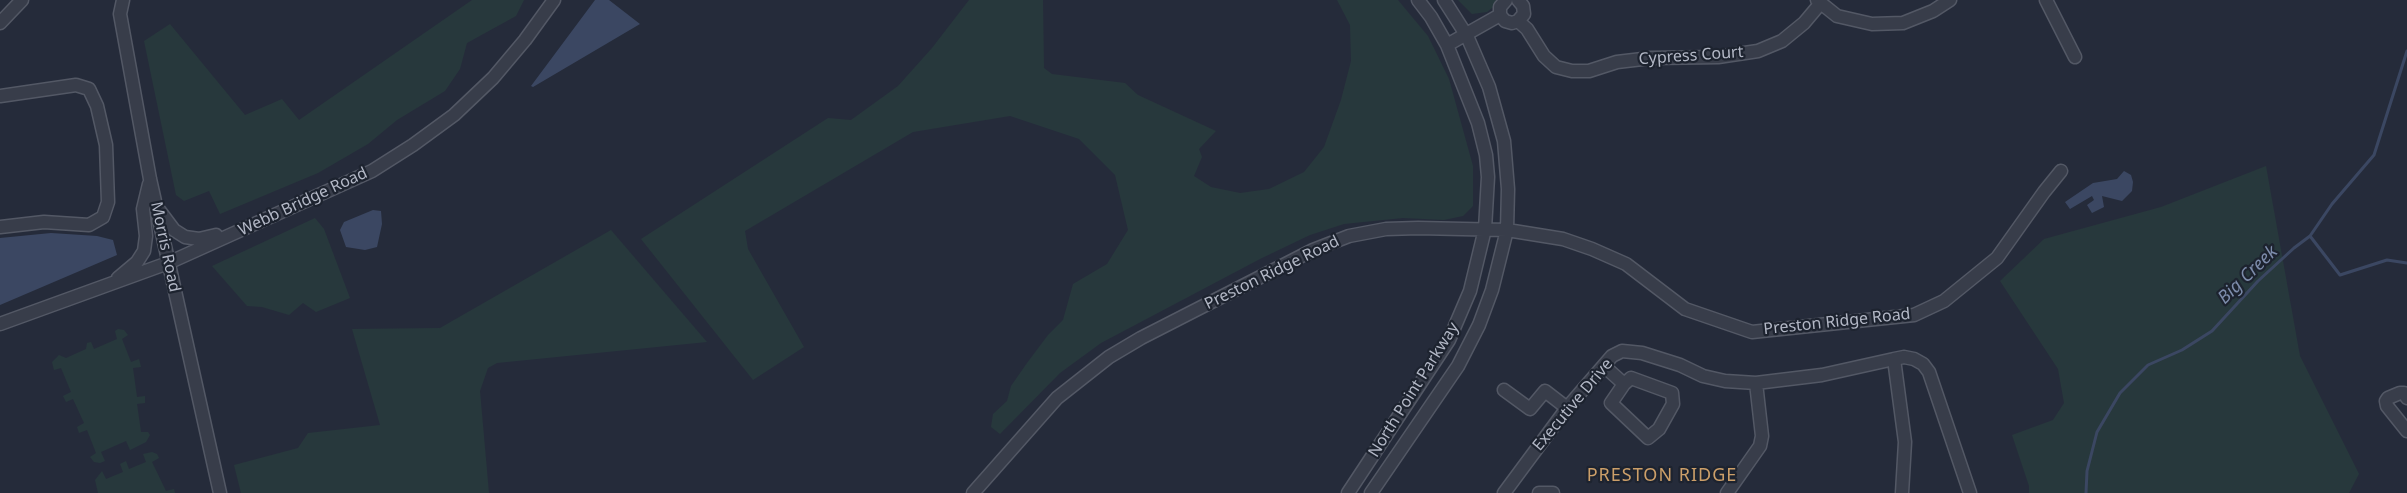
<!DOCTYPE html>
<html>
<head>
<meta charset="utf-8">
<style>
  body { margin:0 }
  canvas { display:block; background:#252b3a }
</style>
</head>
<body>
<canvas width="2407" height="493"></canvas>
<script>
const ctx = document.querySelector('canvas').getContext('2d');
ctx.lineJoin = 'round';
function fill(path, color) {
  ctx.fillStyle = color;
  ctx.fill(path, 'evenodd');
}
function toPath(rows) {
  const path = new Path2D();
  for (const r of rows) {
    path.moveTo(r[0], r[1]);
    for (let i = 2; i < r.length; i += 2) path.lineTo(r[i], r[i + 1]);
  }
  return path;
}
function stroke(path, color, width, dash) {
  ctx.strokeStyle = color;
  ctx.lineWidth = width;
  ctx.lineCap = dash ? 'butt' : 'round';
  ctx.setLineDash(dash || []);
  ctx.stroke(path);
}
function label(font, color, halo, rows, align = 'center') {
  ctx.font = font + ' "Noto Sans",sans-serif';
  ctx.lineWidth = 4.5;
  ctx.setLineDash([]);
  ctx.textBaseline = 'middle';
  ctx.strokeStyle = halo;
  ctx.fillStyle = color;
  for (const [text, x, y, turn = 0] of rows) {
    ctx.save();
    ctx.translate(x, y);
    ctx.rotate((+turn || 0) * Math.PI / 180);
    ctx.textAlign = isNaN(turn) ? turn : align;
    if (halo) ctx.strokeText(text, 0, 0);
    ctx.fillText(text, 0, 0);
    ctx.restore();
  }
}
fill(toPath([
  [472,0,524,0,516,16,467,43,460,69,445,91,397,120,368,144,318,173,220,214,209,191,184,201,176,195,144,41,170,24,245,115,282,99,299,120],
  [969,0,1043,0,1044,68,1052,74,1125,83,1138,95,1216,131,1199,149,1202,157,1194,176,1211,187,1240,193,1269,189,1304,172,1324,147,1341,100,1351,61,1350,25,1337,0,1398,0,1428,36,1449,79,1473,166,1473,206,1463,216,1444,220,1403,218,1344,224,1310,235,1260,259,1101,343,1060,373,1000,434,991,427,993,414,1007,401,1011,386,1027,363,1048,335,1063,320,1073,284,1107,264,1128,230,1115,175,1079,139,1010,116,913,132,745,231,748,249,804,347,753,380,641,239,828,118,851,120,898,86,932,48],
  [1458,0,1502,0,1487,12,1472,14],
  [2266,166,2300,356,2359,474,2349,493,2029,493,2029,486,2012,435,2053,420,2064,403,2058,369,2000,281,2044,239,2161,207],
  [315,218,324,229,350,298,316,312,303,303,289,315,262,307,247,306,212,266],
  [611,230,707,342,497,363,488,368,480,391,489,493,241,493,234,465,298,448,308,433,380,425,352,329,440,328],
  [118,329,124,330,128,335,122,339,131,362,139,359,141,367,133,368,137,397,145,396,145,403,137,404,141,432,148,432,150,435,146,442,130,450,126,441,101,452,105,461,100,463,94,462,90,457,96,453,87,430,79,433,77,427,84,423,73,399,66,402,63,396,71,392,61,368,54,370,52,362,59,355,66,358,86,349,87,343,91,342,94,349,117,339,115,331],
  [152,452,157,454,159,458,152,462,166,491,174,489,175,493,98,493,95,480,102,471,106,479,123,472,120,464,126,461,129,469,146,462,143,454]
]), '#27383c');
fill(toPath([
  [595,0,609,0,640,24,533,87,531,86],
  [2124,171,2131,175,2133,182,2132,191,2122,201,2102,196,2104,207,2092,213,2087,205,2094,200,2092,196,2070,209,2065,202,2093,183,2117,179],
  [373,210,381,211,382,224,377,247,365,250,346,247,340,230,344,222],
  [51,233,97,236,113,240,117,255,0,305,0,238]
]), '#3b4762');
stroke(toPath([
  [2310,236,2340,275,2387,260,2407,263],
  [2086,493,2087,471,2097,432,2120,393,2148,365,2182,350,2212,331,2258,281,2294,248,2310,236,2332,204,2374,155,2407,51]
]), '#3b4762', 3);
const minor = toPath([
  [123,0,120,14,150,179,220,493],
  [1506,0,1500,7,1500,15,1505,21,1512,23,1518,21,1524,14,1523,6,1518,0],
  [1817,0,1837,16,1872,24,1903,23,1933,11,1950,0],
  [2046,0,2075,57],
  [1518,21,1527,29,1544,56,1556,67,1572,71,1589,71,1617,62,1651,58,1718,57,1758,51,1782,41,1804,23,1820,4],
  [0,23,22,0],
  [1447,45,1500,15],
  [0,96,76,85,89,89,97,106,106,145,108,202,103,217,89,225,44,222,0,227],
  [159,210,174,230,185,237,199,239,216,235],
  [118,278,137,262,144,251,146,236,143,209,149,184],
  [0,324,168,263,372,171,413,145,454,115,493,78,525,40,554,0],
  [1604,366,1624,384],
  [1631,378,1672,393,1673,404,1659,429,1648,438,1611,403,1624,384,1631,378],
  [1504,390,1530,409,1545,391,1567,408],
  [2407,398,2404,393,2400,393,2388,398,2386,401,2387,406,2407,431],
  [973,493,1057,398,1109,357,1141,338,1313,250,1349,236,1386,229,1418,228,1507,230,1563,239,1592,249,1626,264,1685,309,1752,332,1914,315,1944,301,1997,258,2044,192,2061,171],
  [1348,493,1449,340,1470,291,1485,229,1488,177,1486,155,1478,123,1447,45,1431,17,1418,0],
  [1371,493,1458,366,1479,325,1492,290,1507,230,1508,189,1504,141,1489,87,1467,36,1444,0],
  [1504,493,1567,408,1612,356,1622,351,1642,353,1680,365,1703,376,1725,381,1756,383,1822,375,1894,359],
  [1539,493,1553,493],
  [1727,493,1760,446,1762,436,1756,383],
  [1902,493,1905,442,1894,359,1904,357,1914,359,1923,364,1929,372,1970,493]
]);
stroke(minor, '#535865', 15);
stroke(minor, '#383d4a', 12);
label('16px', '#b3b8c6', '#1d232f', [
  ["Cypress Court",1691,56,-4],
  ["Webb Bridge Road",303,202,-25],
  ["Morris Road",165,247,78],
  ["Preston Ridge Road",1272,273,-26],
  ["Preston Ridge Road",1837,322,-6],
  ["North Point Parkway",1414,390,-58],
  ["Executive Drive",1573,405,-50]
]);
label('italic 18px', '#7d8cab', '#1d232f', [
  ["Big Creek",2248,275,-44]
]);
ctx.letterSpacing = '1px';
label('18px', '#cc9f69', '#1d232f', [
  ["PRESTON RIDGE",1662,476]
]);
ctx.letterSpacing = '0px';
</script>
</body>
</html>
